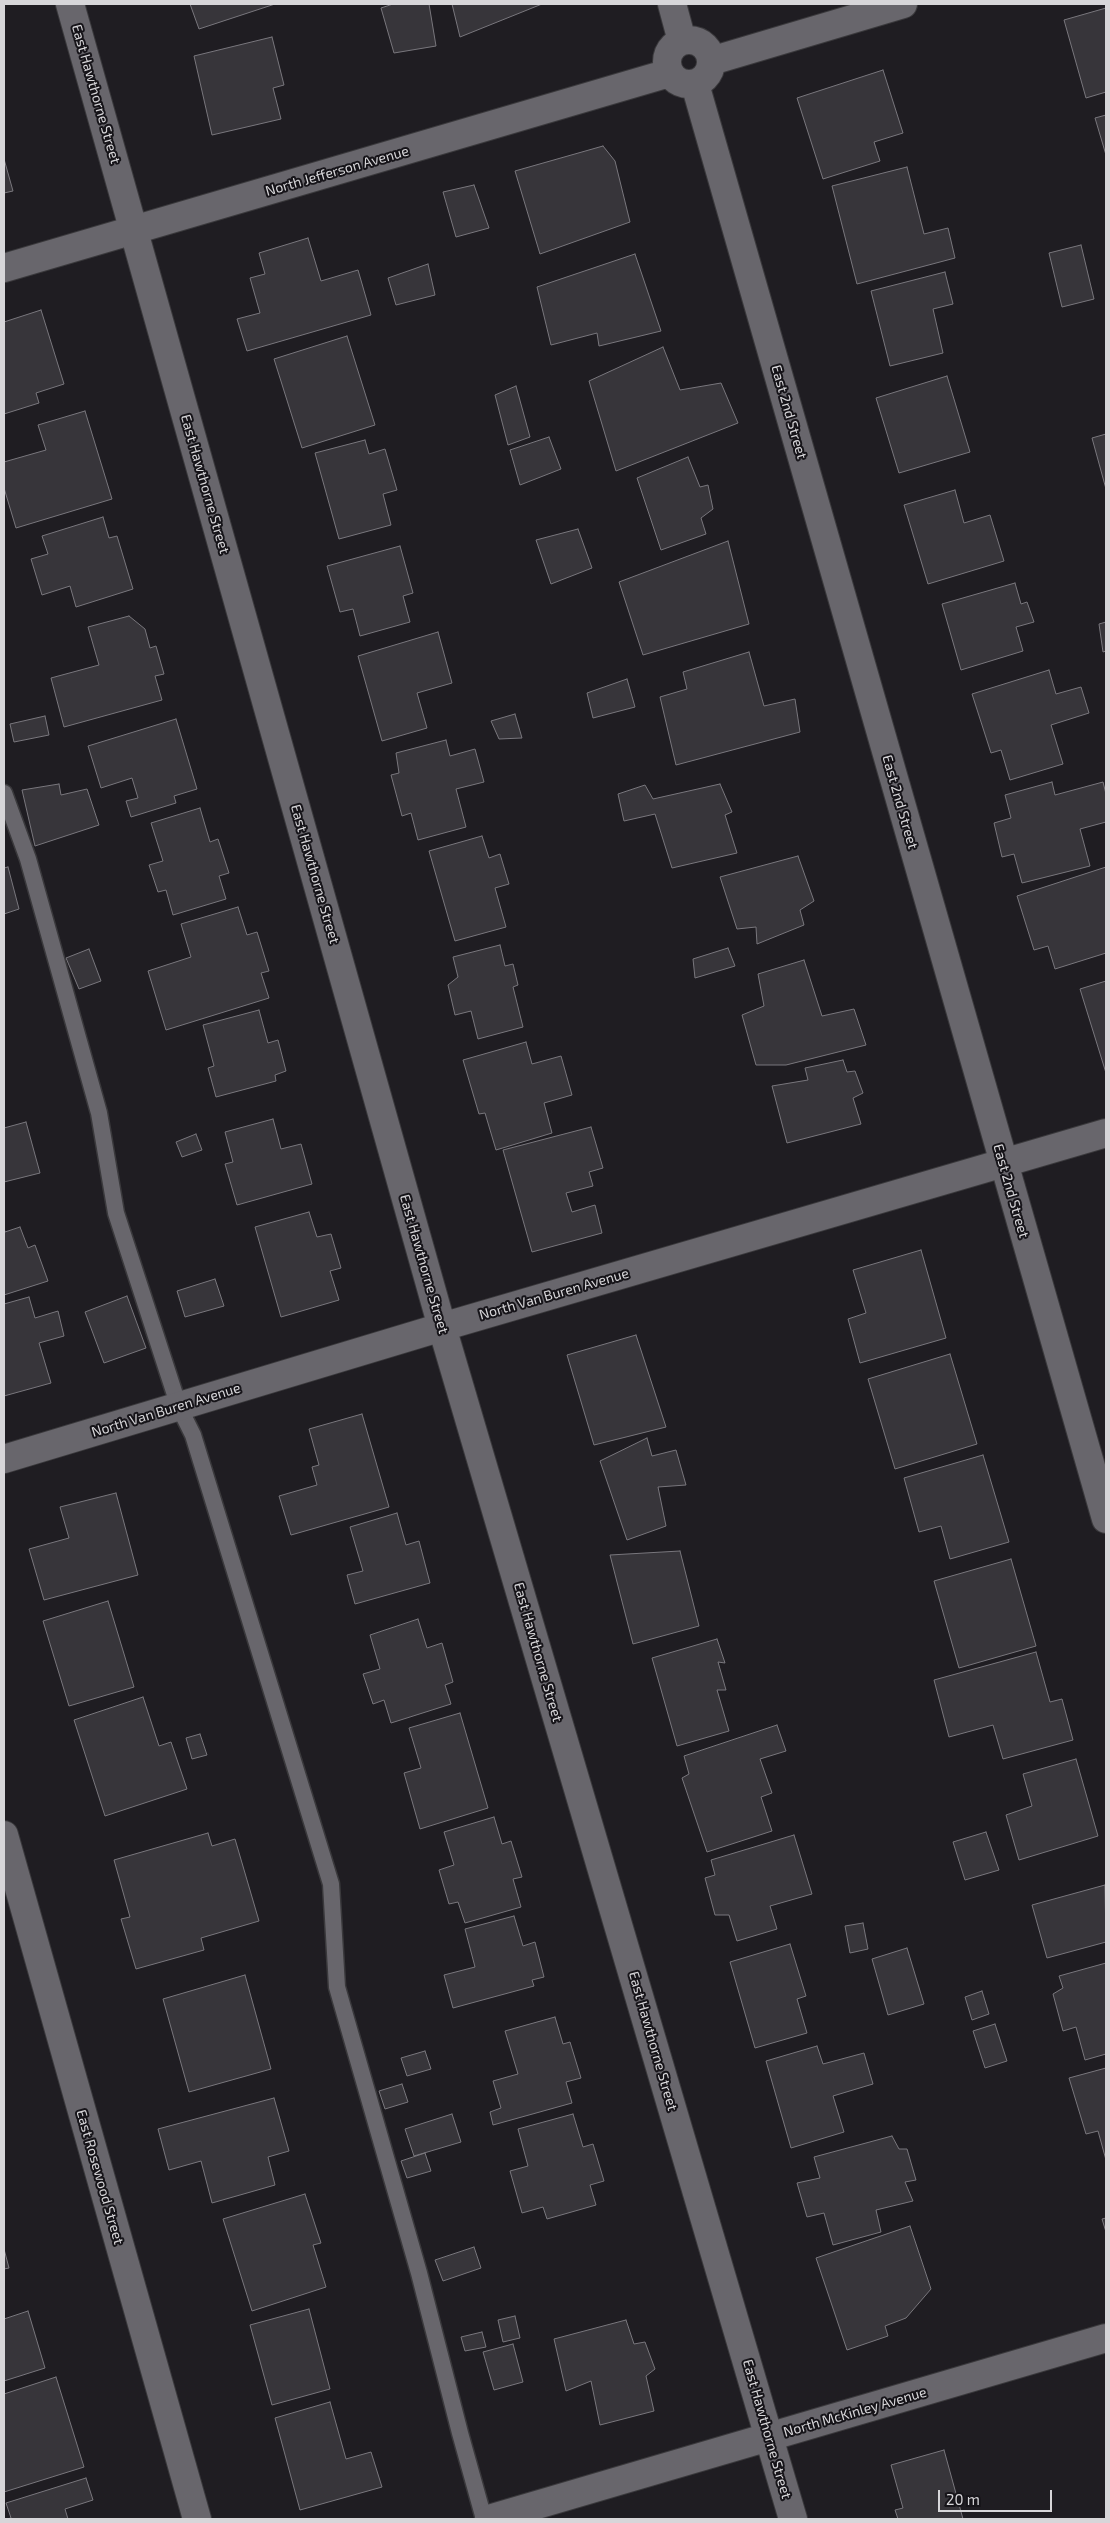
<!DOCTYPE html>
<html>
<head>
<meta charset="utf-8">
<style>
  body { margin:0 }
  #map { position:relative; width:1110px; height:2523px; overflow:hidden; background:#1f1d22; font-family:"Exo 2",sans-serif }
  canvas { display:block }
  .frame { position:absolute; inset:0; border:5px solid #d7d6d9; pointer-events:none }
  .scale { position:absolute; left:938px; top:2490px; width:114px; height:22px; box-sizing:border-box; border:2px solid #d7d6d9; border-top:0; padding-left:6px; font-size:15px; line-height:18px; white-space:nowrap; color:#d7d6d9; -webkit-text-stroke:4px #161419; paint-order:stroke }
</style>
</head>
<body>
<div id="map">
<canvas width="1110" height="2523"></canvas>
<div class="frame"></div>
<div class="scale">20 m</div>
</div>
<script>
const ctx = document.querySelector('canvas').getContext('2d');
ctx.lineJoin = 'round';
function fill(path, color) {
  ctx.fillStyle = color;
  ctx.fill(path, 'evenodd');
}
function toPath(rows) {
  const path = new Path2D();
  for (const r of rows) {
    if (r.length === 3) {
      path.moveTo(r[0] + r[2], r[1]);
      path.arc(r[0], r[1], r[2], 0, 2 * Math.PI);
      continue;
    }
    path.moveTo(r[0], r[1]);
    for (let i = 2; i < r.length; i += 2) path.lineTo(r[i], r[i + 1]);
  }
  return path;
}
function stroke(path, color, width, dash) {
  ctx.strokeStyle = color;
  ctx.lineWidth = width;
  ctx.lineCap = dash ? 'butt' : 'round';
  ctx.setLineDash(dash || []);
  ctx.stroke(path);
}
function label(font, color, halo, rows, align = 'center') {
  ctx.font = font + ' "Exo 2",sans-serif';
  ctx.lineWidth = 4;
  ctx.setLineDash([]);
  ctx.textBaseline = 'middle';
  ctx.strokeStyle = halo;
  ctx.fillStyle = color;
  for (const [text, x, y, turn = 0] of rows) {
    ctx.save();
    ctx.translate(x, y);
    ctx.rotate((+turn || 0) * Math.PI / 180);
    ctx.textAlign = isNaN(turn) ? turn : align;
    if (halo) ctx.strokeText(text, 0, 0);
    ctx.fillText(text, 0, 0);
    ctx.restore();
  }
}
const building = toPath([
  [190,4,275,4,199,29,190,4],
  [393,4,429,4,436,46,394,53,381,8,393,4],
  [452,4,542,4,460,37,452,4],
  [1106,8,1106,92,1086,98,1064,20,1106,8],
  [272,37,284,85,273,88,281,119,212,135,194,56,272,37],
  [883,70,903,133,874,142,880,161,823,179,797,98,883,70],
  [1106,115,1106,155,1095,118,1106,115],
  [603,146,615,161,630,222,540,254,515,171,603,146],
  [4,159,13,191,4,193,4,159],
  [907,167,924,234,948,228,955,258,857,284,832,186,907,167],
  [474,185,489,228,456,237,443,192,474,185],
  [308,238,321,281,358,270,371,315,247,351,237,319,260,313,250,278,265,274,259,253,308,238],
  [1081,245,1094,299,1062,307,1049,253,1081,245],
  [635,254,661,331,599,346,597,333,551,345,537,287,635,254],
  [428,264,435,295,396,305,388,278,428,264],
  [945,272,953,304,933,309,943,353,890,366,871,291,945,272],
  [41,310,64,384,36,393,39,403,4,414,4,322,41,310],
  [347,336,375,425,302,448,274,359,347,336],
  [663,347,680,390,721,383,738,423,616,471,589,381,663,347],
  [947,376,970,452,899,473,876,398,947,376],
  [516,386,530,437,508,445,495,395,516,386],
  [85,411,112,499,16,528,4,488,4,462,46,450,38,425,85,411],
  [1106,434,1106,489,1092,438,1106,434],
  [549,437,561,469,520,485,510,450,549,437],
  [365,440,369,454,385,449,397,490,383,494,391,525,339,539,315,453,365,440],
  [688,457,700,487,708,485,713,509,701,518,706,534,661,550,637,478,688,457],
  [955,490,964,523,990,515,1004,561,928,584,904,505,955,490],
  [103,517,109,538,117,536,133,589,76,607,70,586,42,595,31,559,48,554,42,536,103,517],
  [578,529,592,568,551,584,536,540,578,529],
  [728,541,749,624,643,655,619,582,728,541],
  [400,546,413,593,403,596,410,622,360,636,353,609,340,612,327,566,400,546],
  [1015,583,1021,604,1027,602,1034,622,1016,627,1023,651,961,670,942,604,1015,583],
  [129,616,145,629,150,648,156,646,164,674,155,676,162,700,64,727,51,678,99,665,88,627,129,616],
  [1106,622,1106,651,1103,652,1099,624,1106,622],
  [438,632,452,683,417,693,427,728,382,741,358,656,438,632],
  [749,652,764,706,795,699,800,732,676,765,660,697,687,689,683,672,749,652],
  [1049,670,1056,694,1081,687,1089,713,1051,725,1063,764,1010,780,1001,750,991,753,972,694,1049,670],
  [627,679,635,707,593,718,587,693,627,679],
  [515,714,522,738,499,739,491,721,515,714],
  [45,716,49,735,14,742,10,724,45,716],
  [176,719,197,789,174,796,176,803,131,817,126,801,138,798,132,778,101,788,88,746,176,719],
  [446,740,450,756,475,749,484,782,456,789,466,827,418,840,411,813,402,816,391,775,399,773,396,753,446,740],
  [1052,782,1055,795,1103,782,1106,794,1106,822,1080,829,1090,866,1022,883,1014,854,1002,857,994,823,1011,818,1005,795,1052,782],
  [59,784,61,795,87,789,99,825,35,846,22,790,59,784],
  [720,784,732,812,725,815,737,853,672,868,655,814,624,821,618,794,645,785,653,799,720,784],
  [200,808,210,842,218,839,229,873,219,876,226,899,173,915,166,890,158,892,149,865,163,861,151,823,200,808],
  [482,836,489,858,500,854,509,884,495,888,506,927,455,941,429,851,482,836],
  [798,856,814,901,800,910,804,925,757,944,756,927,737,929,720,877,798,856],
  [8,867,19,909,4,914,4,868,8,867],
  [1106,867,1106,953,1055,969,1048,946,1034,950,1017,896,1106,867],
  [238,907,247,935,257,932,269,971,261,973,269,998,166,1030,148,971,191,957,181,924,238,907],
  [500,945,505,966,513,964,518,985,513,987,523,1027,478,1039,471,1011,455,1015,448,985,458,977,453,957,500,945],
  [728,948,735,966,695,978,693,959,728,948],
  [89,949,101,981,79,989,66,958,89,949],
  [804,960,822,1016,854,1009,866,1045,786,1065,756,1065,742,1015,764,1006,758,974,804,960],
  [1106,981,1106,1073,1080,989,1106,981],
  [259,1010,268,1043,278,1040,286,1071,275,1075,276,1081,216,1097,208,1068,214,1066,203,1025,259,1010],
  [526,1042,532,1064,561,1056,572,1095,544,1103,552,1133,496,1150,485,1113,479,1114,463,1060,526,1042],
  [843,1060,847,1072,855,1071,863,1093,853,1098,861,1124,787,1143,772,1086,808,1080,805,1068,843,1060],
  [273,1119,281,1149,301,1144,312,1184,237,1205,225,1164,233,1162,225,1132,273,1119],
  [26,1122,40,1173,4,1182,4,1128,26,1122],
  [591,1127,603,1168,589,1172,593,1186,566,1193,572,1212,595,1205,602,1233,532,1252,503,1150,591,1127],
  [196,1134,202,1150,182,1157,176,1142,196,1134],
  [309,1212,317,1237,331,1234,341,1268,330,1271,339,1300,281,1317,255,1227,309,1212],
  [20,1227,28,1248,35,1245,48,1281,4,1295,4,1228,5,1232,20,1227],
  [921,1250,946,1338,860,1363,848,1319,866,1313,853,1270,921,1250],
  [215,1279,224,1306,185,1317,177,1291,215,1279],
  [127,1296,146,1348,104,1363,85,1312,127,1296],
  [29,1297,35,1318,58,1311,64,1336,39,1343,51,1383,4,1396,4,1304,29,1297],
  [636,1335,666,1427,594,1445,567,1355,636,1335],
  [950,1354,977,1444,895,1469,868,1379,950,1354],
  [362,1414,389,1507,291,1535,279,1496,317,1485,312,1467,319,1465,309,1429,362,1414],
  [647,1438,652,1456,676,1450,686,1485,658,1487,666,1526,627,1540,600,1461,647,1438],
  [983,1455,1009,1542,950,1559,941,1526,919,1532,904,1478,983,1455],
  [116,1493,138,1575,44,1600,29,1549,69,1538,60,1507,116,1493],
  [397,1513,406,1545,419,1541,430,1583,355,1604,347,1575,363,1571,350,1527,397,1513],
  [680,1551,699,1626,633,1644,610,1555,680,1551],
  [1011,1559,1036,1646,959,1668,934,1581,1011,1559],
  [108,1601,134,1687,69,1706,43,1621,108,1601],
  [418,1619,427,1648,442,1643,453,1682,445,1685,451,1704,391,1723,384,1700,373,1704,363,1674,380,1669,370,1635,418,1619],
  [717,1639,725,1663,718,1662,726,1690,717,1690,729,1731,677,1746,652,1658,717,1639],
  [1036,1652,1050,1702,1062,1699,1073,1740,1003,1759,993,1725,949,1737,934,1680,1036,1652],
  [143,1697,159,1746,171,1742,187,1789,105,1816,74,1720,143,1697],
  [460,1713,488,1808,420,1829,404,1773,421,1768,409,1728,460,1713],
  [777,1725,786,1751,760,1759,772,1793,761,1797,772,1831,707,1852,682,1778,689,1774,684,1756,777,1725],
  [200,1734,207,1755,192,1759,186,1738,200,1734],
  [1076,1759,1098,1836,1019,1860,1006,1815,1032,1806,1023,1774,1076,1759],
  [494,1817,502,1844,511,1841,522,1877,513,1879,521,1907,465,1923,458,1902,449,1904,439,1870,454,1865,444,1832,494,1817],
  [986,1832,999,1870,965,1880,953,1842,986,1832],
  [208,1833,212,1846,235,1839,259,1921,201,1938,204,1950,136,1969,121,1919,130,1917,114,1860,208,1833],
  [794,1835,812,1894,770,1906,777,1929,737,1941,729,1915,715,1915,705,1878,715,1875,711,1860,794,1835],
  [1105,1885,1106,1942,1047,1958,1032,1905,1105,1885],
  [514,1916,523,1946,535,1942,544,1977,532,1980,534,1986,453,2008,444,1975,475,1967,465,1929,514,1916],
  [863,1923,868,1949,850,1953,845,1926,863,1923],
  [790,1944,806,1996,797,1999,807,2033,755,2048,730,1962,790,1944],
  [907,1948,924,2004,888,2015,872,1959,907,1948],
  [1106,1963,1106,2054,1085,2060,1076,2027,1063,2031,1053,1994,1063,1988,1059,1976,1106,1963],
  [245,1975,271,2069,189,2092,163,1999,245,1975],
  [982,1991,989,2014,972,2020,965,1997,982,1991],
  [555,2017,563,2044,570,2042,581,2078,566,2082,572,2103,493,2125,490,2112,501,2108,493,2081,518,2074,505,2031,555,2017],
  [995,2024,1007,2061,985,2068,973,2031,995,2024],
  [817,2046,823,2064,864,2053,873,2084,833,2096,844,2132,791,2148,766,2061,817,2046],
  [425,2051,431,2069,407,2076,401,2058,425,2051],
  [1106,2068,1106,2160,1098,2131,1086,2134,1069,2078,1106,2068],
  [402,2084,408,2102,385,2109,379,2091,402,2084],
  [274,2098,289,2151,268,2157,275,2185,212,2203,201,2161,169,2170,158,2129,274,2098],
  [452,2114,461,2142,414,2156,405,2129,452,2114],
  [573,2114,583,2147,593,2144,604,2181,590,2185,596,2205,547,2219,543,2207,522,2213,510,2171,528,2166,518,2129,573,2114],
  [892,2136,899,2149,907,2149,916,2180,905,2182,913,2201,876,2210,881,2232,833,2245,824,2213,807,2217,797,2183,820,2178,814,2157,892,2136],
  [425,2153,431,2171,407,2178,401,2161,425,2153],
  [305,2194,321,2243,313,2245,326,2287,252,2311,223,2219,305,2194],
  [1106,2218,1106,2232,1102,2219,1106,2218],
  [910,2226,931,2289,906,2318,885,2326,888,2336,847,2350,816,2258,910,2226],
  [474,2247,481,2268,443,2281,435,2260,474,2247],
  [4,2249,9,2268,4,2269,4,2249],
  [309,2309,330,2389,272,2405,250,2325,309,2309],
  [28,2311,45,2368,4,2381,4,2319,28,2311],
  [515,2316,520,2338,503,2342,498,2320,515,2316],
  [626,2320,634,2344,645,2342,655,2369,646,2376,654,2411,600,2425,591,2381,566,2391,554,2339,626,2320],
  [482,2332,486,2347,465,2351,461,2337,482,2332],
  [513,2344,523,2382,494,2390,483,2352,513,2344],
  [56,2377,84,2467,4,2492,4,2394,56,2377],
  [330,2402,346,2459,371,2452,382,2487,300,2510,275,2418,330,2402],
  [944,2450,963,2519,898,2519,895,2510,903,2508,891,2465,944,2450],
  [86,2478,93,2500,65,2509,68,2519,7,2519,11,2518,6,2503,86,2478]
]);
fill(building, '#37353a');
stroke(building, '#79777d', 1);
const lane = toPath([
  [4,793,28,859,99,1113,116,1213,179,1407,193,1435,331,1884,337,1987,419,2273,460,2433,484,2519]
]);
const street = toPath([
  [70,4,442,1327,793,2519],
  [672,4,682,41],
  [689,62,22],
  [711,61,903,4],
  [695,84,1106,1519],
  [4,268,669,73],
  [4,1459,442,1327,1106,1133],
  [4,1835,197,2519],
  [489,2519,1106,2338]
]);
stroke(lane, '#3a393c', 19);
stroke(street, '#3a393c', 30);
stroke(lane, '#68666c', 16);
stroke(street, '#68666c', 28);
label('14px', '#d7d6d9', '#161419', [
  ["East Hawthorne Street",96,94,74],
  ["North Jefferson Avenue",337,171,-16],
  ["East 2nd Street",789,412,74],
  ["East Hawthorne Street",205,484,74],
  ["East 2nd Street",900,802,74],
  ["East Hawthorne Street",315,874,74],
  ["East 2nd Street",1011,1191,74],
  ["East Hawthorne Street",424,1264,74],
  ["North Van Buren Avenue",554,1294,-16],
  ["North Van Buren Avenue",166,1410,-17],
  ["East Hawthorne Street",538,1652,74],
  ["East Hawthorne Street",653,2041,74],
  ["East Rosewood Street",100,2177,74],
  ["North McKinley Avenue",855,2412,-16],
  ["East Hawthorne Street",767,2429,74]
]);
</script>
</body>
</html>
